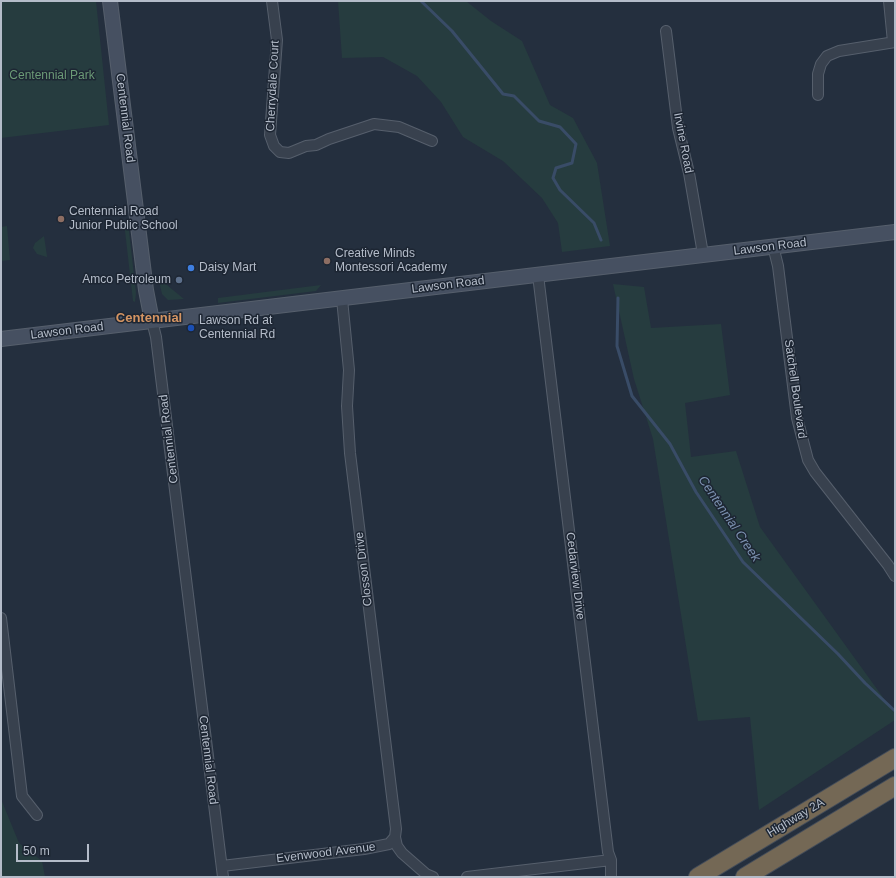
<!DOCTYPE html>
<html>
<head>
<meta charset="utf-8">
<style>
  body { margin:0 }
  #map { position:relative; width:896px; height:878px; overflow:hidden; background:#242f3e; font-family:Helvetica,sans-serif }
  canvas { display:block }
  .frame { position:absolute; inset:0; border:2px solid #b4bcc9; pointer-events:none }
  .scale { position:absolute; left:16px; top:844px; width:73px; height:18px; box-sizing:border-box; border:2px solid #b4bcc9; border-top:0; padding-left:5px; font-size:12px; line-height:14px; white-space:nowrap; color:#b4bcc9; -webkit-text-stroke:3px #1d2633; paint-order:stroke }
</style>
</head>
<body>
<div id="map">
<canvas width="896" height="878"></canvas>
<div class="frame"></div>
<div class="scale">50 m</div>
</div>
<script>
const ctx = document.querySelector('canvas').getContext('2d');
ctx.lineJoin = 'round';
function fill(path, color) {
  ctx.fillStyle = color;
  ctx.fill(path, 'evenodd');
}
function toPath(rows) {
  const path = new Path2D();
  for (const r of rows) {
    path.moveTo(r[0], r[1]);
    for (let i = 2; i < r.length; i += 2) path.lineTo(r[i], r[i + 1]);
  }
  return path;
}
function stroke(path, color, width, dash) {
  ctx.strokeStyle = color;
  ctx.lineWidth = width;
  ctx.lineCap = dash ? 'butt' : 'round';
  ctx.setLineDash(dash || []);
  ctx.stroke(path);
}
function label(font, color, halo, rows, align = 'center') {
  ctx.font = font + ' Helvetica,sans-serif';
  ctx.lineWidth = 3;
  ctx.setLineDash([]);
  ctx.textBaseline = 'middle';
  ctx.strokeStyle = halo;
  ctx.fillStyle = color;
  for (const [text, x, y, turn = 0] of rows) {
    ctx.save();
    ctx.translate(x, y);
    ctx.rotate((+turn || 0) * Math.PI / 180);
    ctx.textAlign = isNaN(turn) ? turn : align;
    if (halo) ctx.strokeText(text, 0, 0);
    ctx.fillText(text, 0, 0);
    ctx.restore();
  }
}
fill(toPath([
  [1,1,96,1,109,125,1,138],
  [338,1,466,1,491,21,522,41,550,105,573,118,597,163,610,246,562,252,558,223,542,198,503,161,463,137,441,102,417,76,383,57,342,58],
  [124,222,128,222,136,293,135,302,133,301],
  [7,226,10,260,1,261,1,227],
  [44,236,47,256,47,257,37,254,33,248,35,243],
  [159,281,162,281,184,299,168,300,162,294],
  [613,284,644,287,651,328,721,324,730,395,685,403,691,457,736,451,760,527,895,714,895,720,759,810,750,717,698,721,653,439,634,379],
  [321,285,316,291,218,303,218,298],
  [1,799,19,843,42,861,45,877,1,877]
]), '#263c3f');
stroke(toPath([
  [421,1,452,31,503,94,514,96,539,121,560,127,576,144,572,163,556,168,553,178,560,190,594,223,601,240],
  [618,298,617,346,632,396,670,444,696,492,743,562,838,654,865,683,895,711]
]), '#394c67', 3);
const street = toPath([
  [272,1,277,40,270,135,274,146,280,152,289,153,306,146,316,145,329,139,374,124,399,127,432,141],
  [889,1,893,42],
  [666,31,678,128,689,173,703,254],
  [818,95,818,74,821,64,827,56,839,51,895,42],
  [773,246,778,266,797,418,808,460,815,472,888,565,895,576],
  [538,275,608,852,611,860,611,877],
  [152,321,156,337,223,877],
  [1,618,22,796,37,815],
  [395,837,397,846,402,853,426,874,433,877],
  [222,866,364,849,389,844,395,837,396,829,350,453,347,406,349,370,342,299],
  [467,877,611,860]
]);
const secondary = toPath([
  [110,1,146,290,152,321],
  [1,339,895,232]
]);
const highway = toPath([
  [698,877,895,758],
  [745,877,895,786]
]);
stroke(street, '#565f6c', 12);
stroke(secondary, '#565f6c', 16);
stroke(highway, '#434c59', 20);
stroke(street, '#38414e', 10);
stroke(secondary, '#465061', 14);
stroke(highway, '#746855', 18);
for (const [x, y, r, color] of [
  [61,219,4,"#8d6e63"],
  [327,261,4,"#8d6e63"],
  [191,268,4,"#3f7fe0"],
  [179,280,4,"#5c6f8a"],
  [191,328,4,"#1a4fb4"]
]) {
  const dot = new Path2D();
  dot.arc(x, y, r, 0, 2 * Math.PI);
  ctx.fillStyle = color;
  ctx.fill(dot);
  stroke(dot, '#1d2633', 1.5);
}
label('12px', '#6b9a76', '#1d2633', [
  ["Centennial Park",52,76]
]);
label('12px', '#b4bcc9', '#1d2633', [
  ["Cherrydale Court",273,86,-87],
  ["Centennial Road",125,118,83],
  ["Irvine Road",683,143,79],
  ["Lawson Road",770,247,-7],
  ["Lawson Road",448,285,-7],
  ["Lawson Road",67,331,-7],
  ["Satchell Boulevard",795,389,82],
  ["Centennial Road",169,439,-97],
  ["Closson Drive",364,569,-97],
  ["Cedarview Drive",575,576,83],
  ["Centennial Road",208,760,83],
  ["Highway 2A",796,818,-31],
  ["Evenwood Avenue",326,853,-7]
]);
label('12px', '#b4bcc9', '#1d2633', [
  ["Centennial Road",69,212],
  ["Junior Public School",69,226],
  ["Creative Minds",335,254],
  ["Montessori Academy",335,268],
  ["Daisy Mart",199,268],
  ["Amco Petroleum",171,280,"right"],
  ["Lawson Rd at",199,321],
  ["Centennial Rd",199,335]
], 'left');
label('bold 13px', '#d59563', '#1d2633', [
  ["Centennial",149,318]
]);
label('italic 13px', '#7c92b1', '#1d2633', [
  ["Centennial Creek",729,519,56]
]);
</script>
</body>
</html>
